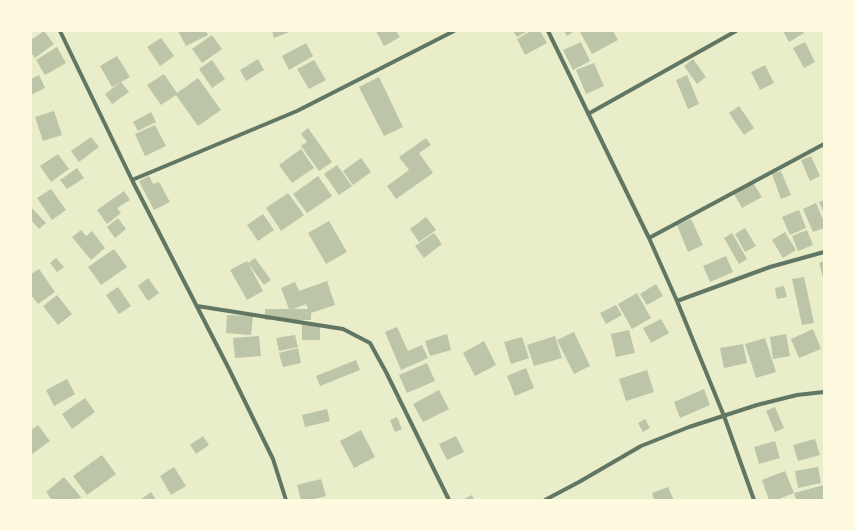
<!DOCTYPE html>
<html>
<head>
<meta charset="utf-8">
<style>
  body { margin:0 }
  #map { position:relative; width:855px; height:531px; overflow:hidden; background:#e9edc9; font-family:"Archivo Narrow",sans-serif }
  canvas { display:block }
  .frame { position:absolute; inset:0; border:32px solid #fefae0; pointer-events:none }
</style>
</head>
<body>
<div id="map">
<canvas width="855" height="531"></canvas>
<div class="frame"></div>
</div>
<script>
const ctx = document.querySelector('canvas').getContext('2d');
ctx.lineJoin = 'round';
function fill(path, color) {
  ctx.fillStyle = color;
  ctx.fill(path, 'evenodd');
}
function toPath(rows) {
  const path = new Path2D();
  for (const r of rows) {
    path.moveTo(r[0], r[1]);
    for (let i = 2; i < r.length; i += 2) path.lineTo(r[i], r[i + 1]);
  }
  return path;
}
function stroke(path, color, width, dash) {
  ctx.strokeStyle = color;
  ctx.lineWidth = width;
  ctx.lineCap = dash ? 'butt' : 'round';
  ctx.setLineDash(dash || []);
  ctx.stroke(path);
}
fill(toPath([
  [44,31,54,44,35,58,31,53,31,40],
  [178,31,206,31,208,35,186,46],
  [272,31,292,31,274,38],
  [376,31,396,31,400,37,384,46],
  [513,31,528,31,517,37],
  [531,31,540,31,547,43,525,55,517,39],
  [564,31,575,31,567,36],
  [582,31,613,31,618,40,592,54,580,32],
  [783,31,803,31,804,33,789,42],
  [212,35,222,49,202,63,192,49],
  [161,38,174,56,160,66,147,47],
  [581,42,590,61,573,70,563,50],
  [805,42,815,62,804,68,793,48],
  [306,43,313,56,289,70,282,56],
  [57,47,66,63,45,75,36,60],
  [117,56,130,77,112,87,100,66],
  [258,59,264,70,246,81,240,70],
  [693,59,706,77,697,84,684,66],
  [212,60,225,79,212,88,199,69],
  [314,60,326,80,309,89,297,69],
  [594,63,604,86,586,94,576,70],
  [765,65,774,83,760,90,751,72],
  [164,74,177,93,198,78,221,110,198,126,176,95,161,105,147,85],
  [39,75,45,88,31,95,31,79],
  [687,75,699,104,688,109,676,80],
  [379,77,403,127,384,136,359,87],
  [121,82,129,92,112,104,105,94],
  [739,106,754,128,744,135,729,113],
  [54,111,62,135,43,141,35,117],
  [151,112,156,122,138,131,133,122],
  [155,125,166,146,145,156,135,134],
  [308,128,332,162,319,171,301,146,307,142,301,134],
  [91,137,99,147,79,162,71,151],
  [426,138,431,145,419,153,433,173,396,199,387,186,409,170,399,157],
  [301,149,314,168,292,183,279,165],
  [58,154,69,169,51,182,40,166],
  [811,156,820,176,810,181,801,160],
  [361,158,371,172,353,185,343,171],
  [337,165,352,186,339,195,324,174],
  [77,168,84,178,67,189,60,180],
  [781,171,791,195,781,199,772,174],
  [149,176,153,184,159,182,170,202,154,210,139,181],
  [318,176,332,196,307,213,293,194],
  [753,183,762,197,742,208,734,194],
  [51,189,66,210,52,220,37,198],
  [124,191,130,200,117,208,121,213,107,224,97,210],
  [288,193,304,215,281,231,266,208],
  [824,200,824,214,819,202],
  [816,203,824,222,824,228,813,232,803,209],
  [32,208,46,223,39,229,31,220,31,209],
  [799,210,806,228,790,235,782,217],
  [263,214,274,230,258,241,247,225],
  [426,217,436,230,419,242,410,229],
  [118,218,126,229,115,238,107,227],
  [691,219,703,245,688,252,677,225],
  [329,221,347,252,326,264,308,233],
  [745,228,756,246,745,252,735,234],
  [81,230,86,236,92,231,105,248,91,260,72,237],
  [807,230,813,245,798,251,792,236],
  [785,232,796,250,783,258,772,240],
  [434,233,442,244,424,258,415,246],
  [732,233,747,259,739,264,724,238],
  [114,249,127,267,101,285,88,267],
  [726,256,733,272,710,282,703,266],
  [56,258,64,267,57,272,50,263],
  [255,258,271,280,264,285,248,263],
  [247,261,263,291,247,300,230,270],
  [824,261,824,281,819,263],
  [39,269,55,292,38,304,31,295,31,274],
  [804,277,814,323,802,325,792,279],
  [148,278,159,293,148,301,138,286],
  [327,281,335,305,311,313,311,320,265,320,265,309,289,309,281,288,295,282,299,291],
  [306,304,308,309,293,309],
  [656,284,663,296,647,305,640,294],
  [784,286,787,297,777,299,775,288],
  [118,287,131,306,119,314,106,295],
  [637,293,651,318,632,329,618,304],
  [57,295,72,314,58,325,43,306],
  [616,305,622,315,606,324,600,313],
  [227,315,253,316,251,335,226,333],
  [661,319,669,333,651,343,643,328],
  [302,324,320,324,320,340,302,340],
  [397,327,408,351,422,345,428,358,401,370,385,332],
  [813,329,821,349,799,358,791,339],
  [629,330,635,353,616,357,611,334],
  [574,332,590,366,574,374,557,340],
  [447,334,451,350,430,356,425,341],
  [786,334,790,356,773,359,770,337],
  [295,335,298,347,279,351,276,338],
  [259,336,261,356,235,358,233,338],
  [555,336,562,358,534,366,527,345],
  [522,337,529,358,511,364,504,342],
  [765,338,776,372,756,378,745,344],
  [484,341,496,365,475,376,463,353],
  [743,344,747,363,724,368,720,348],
  [298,348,301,363,283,367,279,353],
  [356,360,360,370,320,386,316,376],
  [427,363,435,381,407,393,399,375],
  [526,368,534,388,515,396,507,376],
  [647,370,654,392,626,401,619,379],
  [67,379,75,394,54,406,46,390],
  [704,389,710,405,680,418,674,402],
  [439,390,449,409,423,422,413,404],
  [85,398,95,412,72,429,62,414],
  [775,407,784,428,775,432,766,411],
  [327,409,330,421,305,427,302,415],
  [397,417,402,429,395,432,390,420],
  [645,419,650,428,643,432,638,423],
  [38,425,50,441,31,455,31,430],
  [361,430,375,457,354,468,340,441],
  [203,436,209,445,196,454,190,445],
  [456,436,464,452,447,460,439,444],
  [815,439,820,455,798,461,793,445],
  [775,441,780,458,759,464,754,447],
  [102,455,116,474,87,495,73,476],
  [174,467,186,486,171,495,160,476],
  [818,467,821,483,798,488,795,471],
  [785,471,794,493,776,500,769,500,762,480],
  [64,477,81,497,77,500,52,500,46,492],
  [321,479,326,496,311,500,301,500,297,485],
  [824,485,824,500,796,500,794,493],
  [668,487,674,500,654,500,652,493],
  [151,492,156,500,140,500],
  [472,495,474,500,462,500]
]), '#bcc5a7');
stroke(toPath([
  [60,31,132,180,228,367,273,459,286,500],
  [548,31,649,238,677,301,724,416,754,500],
  [588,114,736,31],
  [132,180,297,111,454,31],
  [649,238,824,144],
  [677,301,770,267,824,252],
  [197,306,343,329,370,343,386,372,449,500],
  [545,500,579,482,641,446,689,427,757,405,797,395,824,392]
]), '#617663', 4);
</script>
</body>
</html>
